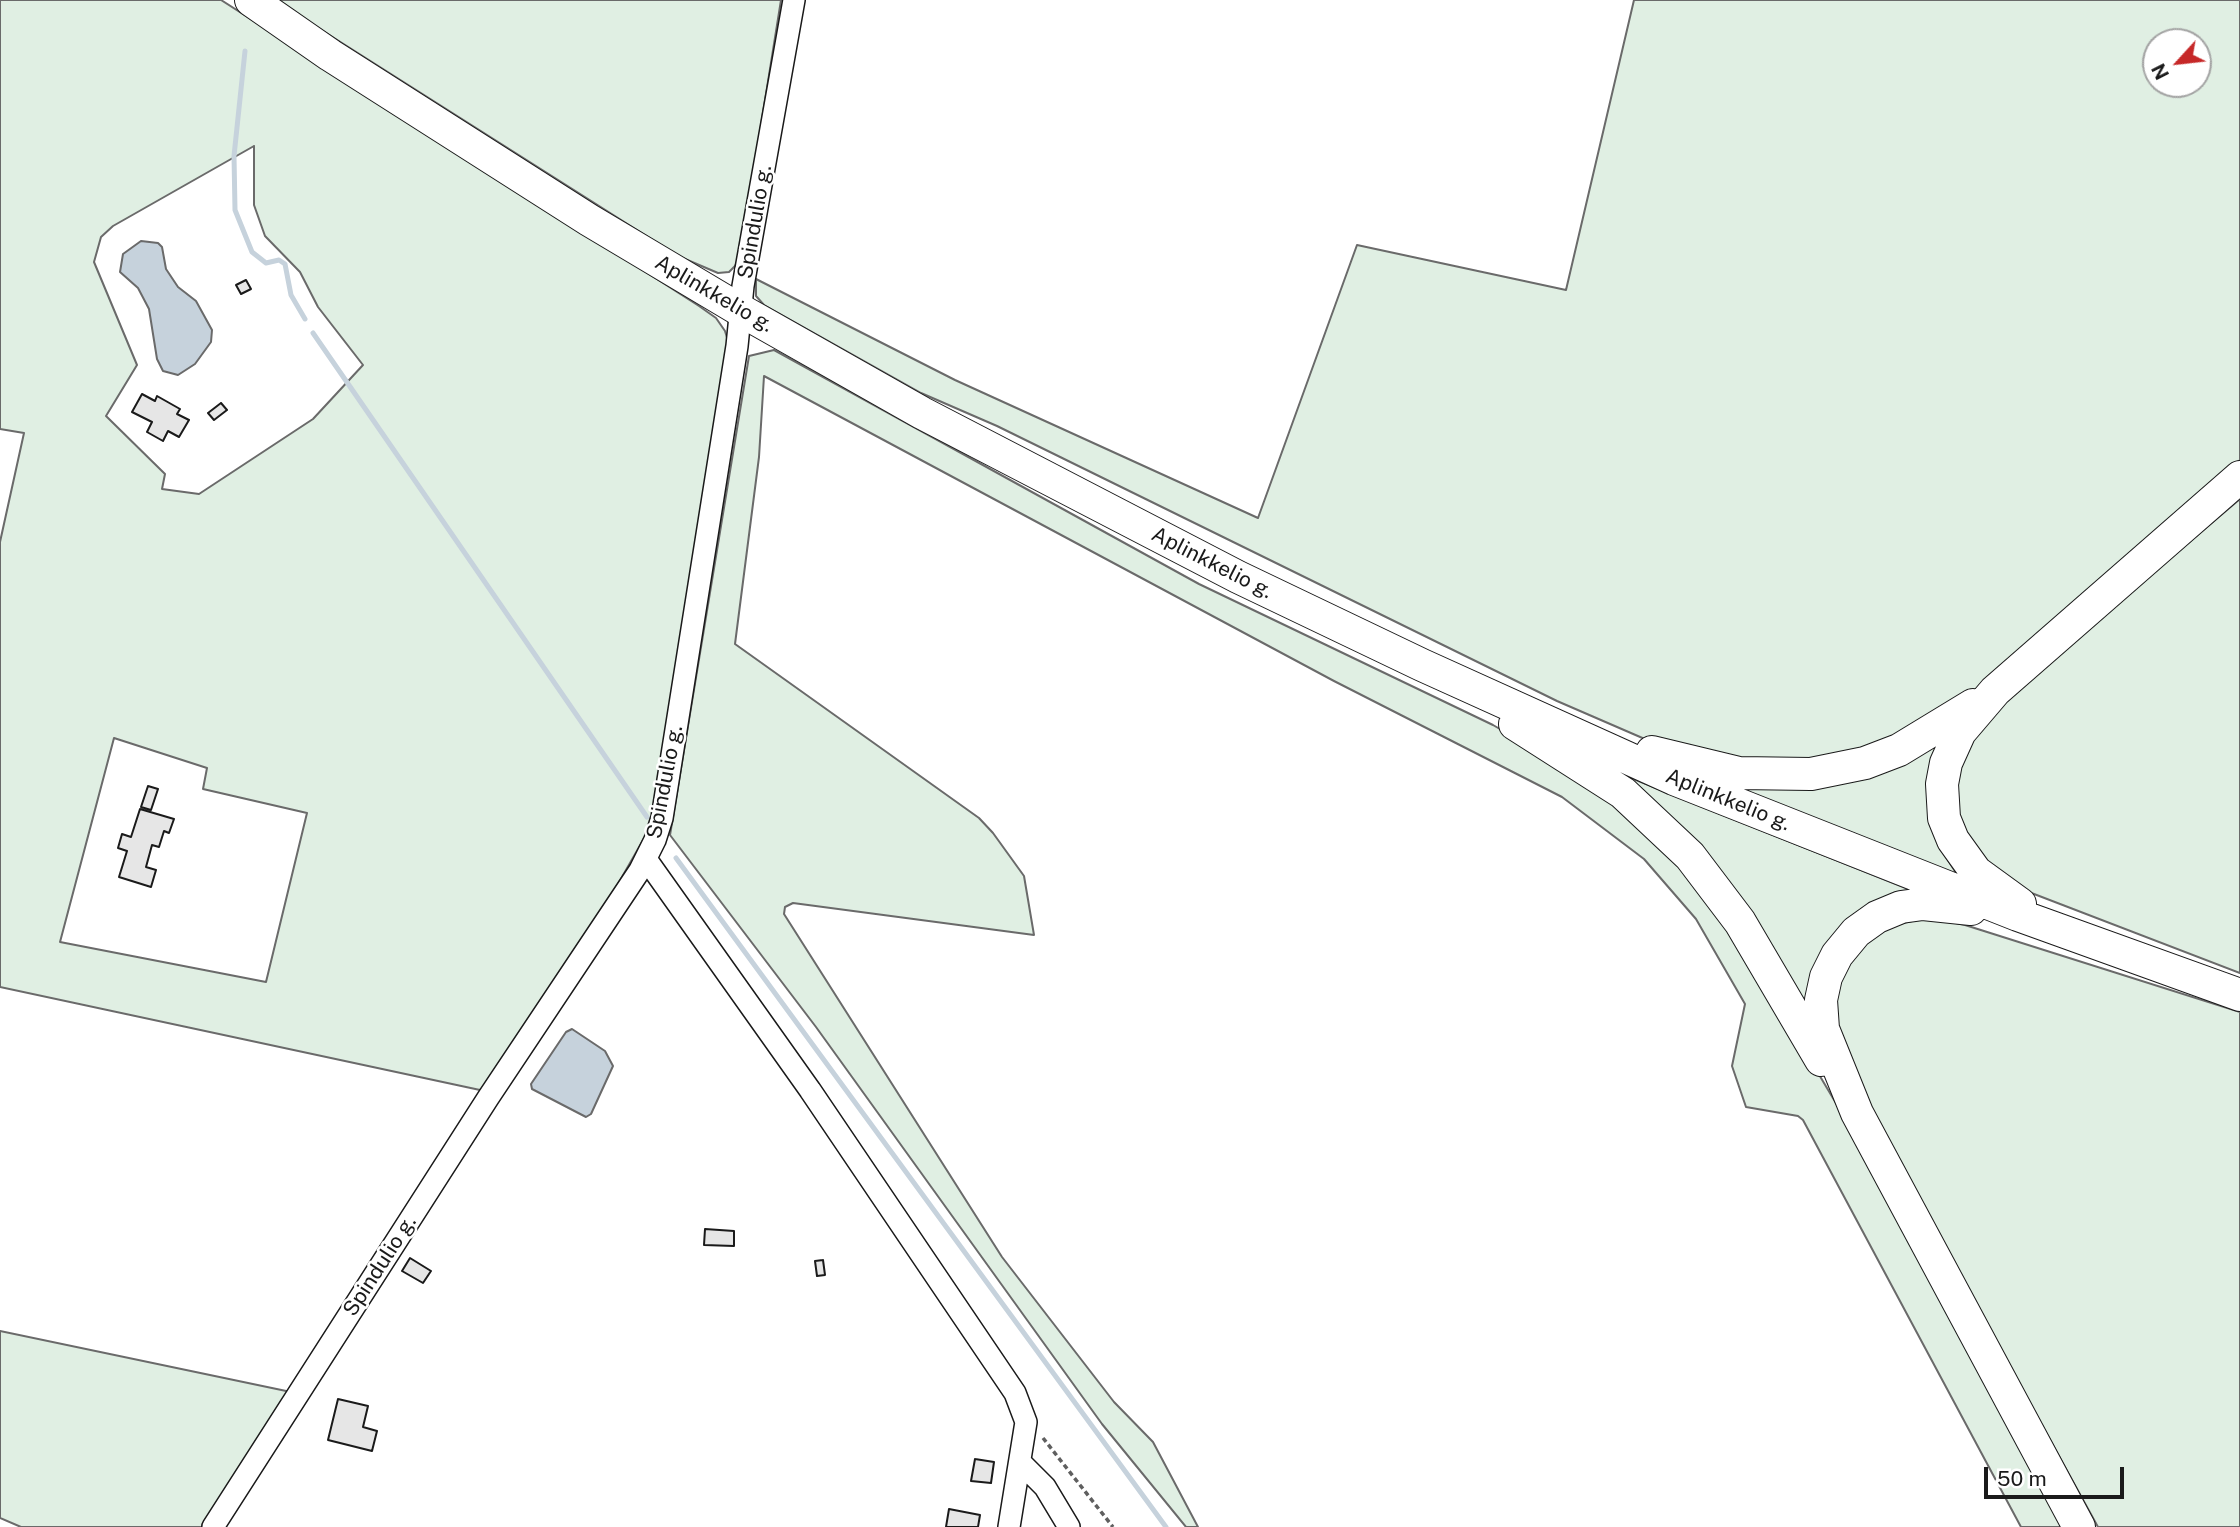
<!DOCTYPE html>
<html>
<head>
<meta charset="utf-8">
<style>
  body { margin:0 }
  #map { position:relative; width:2240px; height:1527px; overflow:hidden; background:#fff; font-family:"Public Sans",sans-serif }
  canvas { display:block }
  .north { position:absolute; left:2142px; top:28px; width:70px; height:70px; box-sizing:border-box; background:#fff; border:2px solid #a3a3a3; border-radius:50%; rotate:243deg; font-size:19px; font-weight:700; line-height:28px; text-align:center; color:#1a1a1a }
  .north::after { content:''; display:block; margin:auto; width:24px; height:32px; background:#c62828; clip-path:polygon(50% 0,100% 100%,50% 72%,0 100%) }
  .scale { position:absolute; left:1984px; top:1467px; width:140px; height:32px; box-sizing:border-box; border:4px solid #1a1a1a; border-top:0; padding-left:9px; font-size:21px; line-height:24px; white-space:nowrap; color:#1a1a1a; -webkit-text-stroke:5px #fff; paint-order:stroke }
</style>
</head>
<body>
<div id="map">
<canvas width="2240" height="1527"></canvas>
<div class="north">N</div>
<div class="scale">50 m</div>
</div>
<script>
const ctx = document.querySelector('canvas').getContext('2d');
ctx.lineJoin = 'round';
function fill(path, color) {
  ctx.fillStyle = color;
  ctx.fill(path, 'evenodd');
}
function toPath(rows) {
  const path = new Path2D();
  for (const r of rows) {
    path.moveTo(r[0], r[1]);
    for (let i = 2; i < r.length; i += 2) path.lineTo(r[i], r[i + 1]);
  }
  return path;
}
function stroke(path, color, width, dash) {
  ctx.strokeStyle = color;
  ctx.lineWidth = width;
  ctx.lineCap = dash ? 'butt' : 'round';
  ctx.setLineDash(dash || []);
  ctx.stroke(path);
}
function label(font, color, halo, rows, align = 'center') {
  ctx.font = font + ' "Public Sans",sans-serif';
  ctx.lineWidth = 5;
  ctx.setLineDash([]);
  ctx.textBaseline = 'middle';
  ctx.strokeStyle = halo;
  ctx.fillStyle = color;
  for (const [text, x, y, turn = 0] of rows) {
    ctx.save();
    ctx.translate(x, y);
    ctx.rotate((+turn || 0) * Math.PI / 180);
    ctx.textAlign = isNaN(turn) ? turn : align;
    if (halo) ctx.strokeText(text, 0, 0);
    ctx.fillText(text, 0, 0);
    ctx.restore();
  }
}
const green = toPath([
  [0,0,221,0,699,306,716,318,725,331,728,341,724,369,654,809,646,835,618,884,488,1086,480,1090,0,987,0,542,24,433,0,429,0,0],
  [254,146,254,205,265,236,300,272,318,307,363,365,313,419,199,494,162,489,165,474,106,416,137,365,94,262,101,237,113,226,254,146],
  [114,738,207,768,203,789,307,813,266,982,60,942,114,738],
  [274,0,781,0,740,257,735,266,729,272,718,273,678,256,274,0],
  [1634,0,2240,0,2240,460,1993,679,1894,744,1775,769,1654,743,1557,701,997,426,921,393,764,305,756,296,756,279,955,380,1258,518,1357,245,1566,290,1634,0],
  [2156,42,2198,42,2198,84,2156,84,2156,42],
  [774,350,1199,584,1493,725,1579,775,1677,855,1780,1009,1843,1115,2065,1527,2021,1527,1803,1120,1798,1116,1746,1107,1732,1066,1745,1004,1696,919,1644,859,1562,797,1334,681,764,376,759,457,735,644,979,818,993,833,1024,876,1034,935,793,903,785,907,784,914,1002,1257,1114,1402,1153,1442,1198,1527,1186,1527,1102,1424,816,1027,670,835,749,356,774,350],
  [2240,499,2240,973,2008,884,1955,828,1953,774,1984,716,2240,499],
  [1950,732,1944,854,1958,876,1730,786,1950,732],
  [1611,770,1923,895,1884,903,1807,1016,1611,770],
  [1929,917,1965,925,2240,1012,2240,1527,2098,1527,1850,1077,1835,1039,1838,970,1874,930,1929,917],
  [0,1331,291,1392,203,1527,21,1527,0,1518,0,1331]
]);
fill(green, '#e0efe3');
stroke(green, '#6a6a6a', 2);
const water = toPath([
  [141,241,158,243,162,247,166,269,178,287,196,301,212,330,211,342,195,364,178,375,163,371,157,359,149,309,138,288,120,272,123,254,141,241],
  [572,1029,605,1051,613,1066,591,1114,586,1117,532,1089,531,1084,566,1032,572,1029]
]);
fill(water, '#c6d2dc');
stroke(water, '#6a6a6a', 2);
stroke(toPath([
  [245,51,234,156,235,210,252,252,266,263,279,260,285,264,291,295,305,319],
  [313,333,647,817],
  [676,858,1166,1527]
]), '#c6d2dc', 5);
const building = toPath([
  [246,280,251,289,241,294,236,285,246,280],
  [142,394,155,401,157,396,180,409,177,414,189,420,179,437,168,431,163,441,147,432,152,422,132,412,142,394],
  [221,403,227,410,214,420,208,413,221,403],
  [148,786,158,789,151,810,141,807,148,786],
  [140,809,174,819,169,833,164,831,159,847,152,845,146,867,156,870,151,887,119,877,127,851,118,848,122,834,131,837,140,809],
  [705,1229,734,1231,734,1246,704,1245,705,1229],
  [410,1258,431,1271,423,1283,402,1271,410,1258],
  [823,1260,825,1275,817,1276,815,1261,823,1260],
  [338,1399,368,1406,363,1427,377,1431,372,1451,328,1440,338,1399],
  [975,1459,994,1462,991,1483,971,1481,975,1459],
  [949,1509,980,1515,978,1527,946,1527,949,1509]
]);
fill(building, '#e6e6e6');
stroke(building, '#1a1a1a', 2);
const minor = toPath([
  [646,859,810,1090,1015,1393,1026,1422,1009,1527],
  [1021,1463,1045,1487,1069,1527],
  [213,1527,488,1098,640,870,655,840,662,818,737,346,743,286,794,0]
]);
const highway = toPath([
  [251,0,330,55,589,220,740,310,922,413,1238,577,1422,665,1674,779,2018,915,2240,995],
  [1515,724,1623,793,1690,856,1740,922,1821,1060],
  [1652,752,1739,773,1811,774,1865,763,1899,750,1973,705],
  [2020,904,1976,872,1953,840,1944,818,1942,784,1946,763,1960,732,1995,691,2240,477],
  [1971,909,1923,904,1901,907,1877,917,1856,932,1837,955,1826,977,1821,1000,1823,1029,1857,1113,2079,1527]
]);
stroke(minor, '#1a1a1a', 24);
stroke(highway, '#1a1a1a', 34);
stroke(toPath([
  [1043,1438,1113,1527]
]), '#5f5f5f', 3.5, [5, 3.5]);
stroke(minor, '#fff', 21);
stroke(highway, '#fff', 32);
label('21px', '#1a1a1a', '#fff', [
  ["Spindulio g.",755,222,-80],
  ["Aplinkkelio g.",714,294,30],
  ["Aplinkkelio g.",1212,563,27],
  ["Spindulio g.",665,782,-79],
  ["Aplinkkelio g.",1728,800,22],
  ["Spindulio g.",380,1266,-57]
]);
</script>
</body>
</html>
